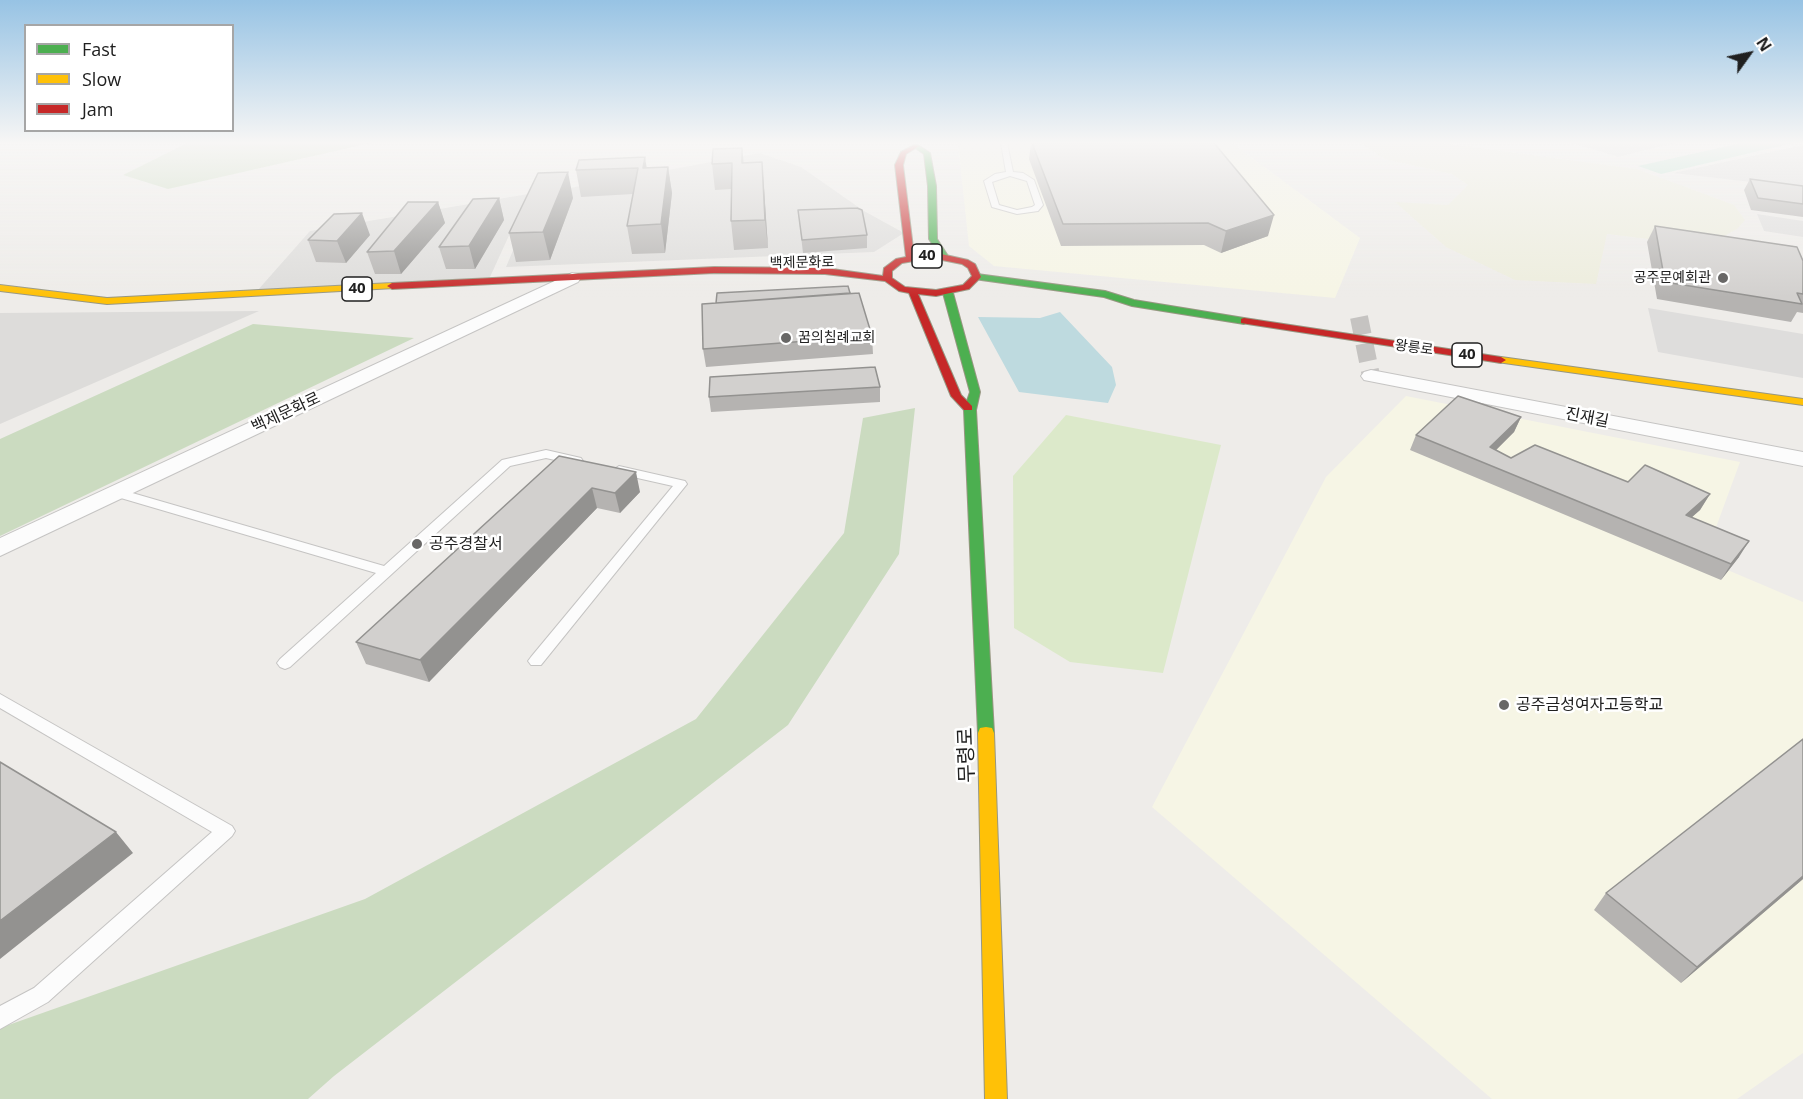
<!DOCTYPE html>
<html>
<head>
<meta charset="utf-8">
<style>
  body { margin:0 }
  #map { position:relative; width:1803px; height:1099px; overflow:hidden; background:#eeece9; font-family:"Open Sans",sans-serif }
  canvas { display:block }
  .legend { position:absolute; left:24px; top:24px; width:210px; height:108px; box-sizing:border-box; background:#fff; border:2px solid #a6a6a6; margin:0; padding:8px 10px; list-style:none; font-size:18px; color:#202020 }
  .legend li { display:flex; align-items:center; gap:12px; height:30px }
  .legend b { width:30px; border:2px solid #a6a6a6 }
  .north { position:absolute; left:1719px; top:24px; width:60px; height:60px; -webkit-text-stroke:4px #fff; paint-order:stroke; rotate:57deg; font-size:16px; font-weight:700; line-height:24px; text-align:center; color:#202020 }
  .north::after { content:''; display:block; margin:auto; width:21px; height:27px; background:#202020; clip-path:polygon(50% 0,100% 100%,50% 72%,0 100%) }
</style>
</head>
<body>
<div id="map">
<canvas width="1803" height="1099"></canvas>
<ul class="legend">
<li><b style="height:8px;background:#4caf50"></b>Fast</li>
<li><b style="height:8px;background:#ffc107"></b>Slow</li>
<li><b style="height:8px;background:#c62828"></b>Jam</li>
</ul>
<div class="north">N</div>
</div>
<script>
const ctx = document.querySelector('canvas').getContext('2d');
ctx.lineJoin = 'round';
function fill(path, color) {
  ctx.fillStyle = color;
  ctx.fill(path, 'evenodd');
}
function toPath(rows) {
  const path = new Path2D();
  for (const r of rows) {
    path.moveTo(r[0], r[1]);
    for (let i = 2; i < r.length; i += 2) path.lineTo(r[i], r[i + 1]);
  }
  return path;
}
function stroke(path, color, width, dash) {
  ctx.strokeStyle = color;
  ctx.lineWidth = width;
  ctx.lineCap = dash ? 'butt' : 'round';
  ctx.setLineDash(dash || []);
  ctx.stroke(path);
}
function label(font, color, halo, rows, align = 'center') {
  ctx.font = font + ' "Open Sans","Noto Sans KR",sans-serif';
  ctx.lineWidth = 5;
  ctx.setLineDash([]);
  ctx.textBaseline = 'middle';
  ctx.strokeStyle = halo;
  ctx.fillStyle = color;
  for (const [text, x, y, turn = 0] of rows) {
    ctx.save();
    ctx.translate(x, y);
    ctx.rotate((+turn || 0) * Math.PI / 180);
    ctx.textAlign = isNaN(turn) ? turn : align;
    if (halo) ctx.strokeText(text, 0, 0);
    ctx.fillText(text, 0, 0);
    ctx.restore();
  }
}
fill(toPath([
  [760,153,801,167,864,211,904,233,874,252,506,267,537,194],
  [528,194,490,277,257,291,310,231],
  [259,311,0,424,0,313]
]), '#dddcda');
fill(toPath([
  [958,143,1232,143,1360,238,1335,298,994,266,969,246],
  [1406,396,1740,462,1704,560,1803,602,1803,1053,1737,1099,1492,1099,1152,807,1326,477]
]), '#f6f5e5');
fill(toPath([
  [1361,143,1442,143,1637,169,1734,205,1745,220,1737,229,1706,246,1607,234,1596,284,1515,280,1446,247,1395,202,1448,205,1468,185,1452,174,1384,159]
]), '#ededdd');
fill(toPath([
  [1066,415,1221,445,1163,673,1070,662,1014,628,1013,476]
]), '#dce9ca');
fill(toPath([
  [187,143,371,143,168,189,123,175],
  [253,324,414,338,0,536,0,439],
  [915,408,899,554,788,725,334,1076,308,1099,0,1099,0,1028,365,899,696,719,844,533,863,418]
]), '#cbdbc0');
fill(toPath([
  [1741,143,1793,143,1661,174,1638,166]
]), '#b7e2ce');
fill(toPath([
  [1572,143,1675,143,1618,157],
  [1803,145,1803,188,1673,173],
  [1757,214,1803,221,1803,237,1764,231],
  [1648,308,1803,334,1803,378,1658,352]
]), '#dedddc');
fill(toPath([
  [1060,312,1112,367,1116,385,1108,403,1019,392,978,317,1040,318]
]), '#bedadf');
stroke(toPath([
  [1359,317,1371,376]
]), '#c5c3c1', 18, [18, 9]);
const lane = toPath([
  [1001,143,1007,143,1013,172,1023,173,1034,180,1043,205,1038,211,1017,214,992,207,984,181,995,174,1006,172,1001,143],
  [1010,176,1027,181,1035,205,1032,207,1017,210,999,205,992,182,1010,176],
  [546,450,581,458,583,461,577,465,546,458,510,466,290,667,285,669,280,667,277,663,280,659,376,573,114,496,112,493,114,490,122,490,384,566,502,460,546,450],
  [619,466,685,481,687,484,541,665,531,665,528,661,531,657,673,486,615,473,613,470,619,466],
  [0,694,232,826,235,831,232,836,48,1002,0,1029,0,1006,34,988,212,832,0,708,0,694]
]);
const street = toPath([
  [572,273,578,274,581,278,578,282,0,556,0,538,572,273],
  [1371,370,1803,452,1803,466,1364,380,1361,376,1364,372,1371,370]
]);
const fast = toPath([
  [914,145,918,145,930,153,936,186,937,239,948,256,947,258,941,258,929,239,928,186,924,154,914,147,914,145],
  [977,274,1105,291,1134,300,1244,318,1249,321,1244,324,1132,306,1104,297,974,279,973,277,977,274],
  [948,290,953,293,980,392,976,410,994,733,992,738,986,739,980,738,978,733,964,410,970,392,943,293,948,290]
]);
const slow = toPath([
  [392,283,395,284,395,288,107,304,0,291,0,285,107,298,392,283],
  [1501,357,1803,399,1803,405,1497,362,1497,358,1501,357],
  [986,727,992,728,994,733,1007,1099,985,1099,978,733,980,728,986,727]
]);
const jam = toPath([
  [914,145,919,146,906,154,903,165,914,256,932,252,968,260,975,264,981,277,969,289,936,296,918,294,961,395,972,406,972,410,964,410,951,396,909,293,899,291,885,281,825,274,714,273,392,289,387,286,392,283,714,267,825,268,883,276,884,268,896,259,906,257,895,165,901,152,914,145],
  [932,258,962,264,968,268,972,276,963,285,936,290,905,287,892,278,892,271,902,263,932,258],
  [1244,318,1501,357,1506,360,1501,363,1241,323,1241,319,1244,318]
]);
stroke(lane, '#c5c4c3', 2);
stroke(street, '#c5c4c3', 2);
stroke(fast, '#979782', 2);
stroke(slow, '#979782', 2);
stroke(jam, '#979782', 2);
fill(lane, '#fcfcfc');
fill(street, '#fcfcfc');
fill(fast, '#4caf50');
fill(slow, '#ffc107');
fill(jam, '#c62828');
fill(toPath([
  [1031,143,1214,143,1268,236,1221,253,1204,245,1061,246,1029,159],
  [742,148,744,163,764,188,768,248,734,250,731,221,731,189,715,190,712,164],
  [668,167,672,193,665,253,632,254,627,226,633,194,581,197,576,170],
  [1750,179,1803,186,1803,217,1751,210,1744,190],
  [499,198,504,220,475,269,446,269,439,247],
  [573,198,550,260,516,262,509,233],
  [438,202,445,223,401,274,375,274,367,252],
  [798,210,867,235,867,248,803,253],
  [1655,226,1803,261,1803,313,1797,312,1791,322,1657,299,1647,242],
  [370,235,346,263,316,262,308,240],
  [850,293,872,336,873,354,706,367,703,349],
  [880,387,880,402,711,412,709,397],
  [1521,417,1514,432,1496,450,1511,458,1628,482,1710,494,1700,510,1692,517,1739,557,1721,580,1410,450,1416,435],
  [559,456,640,492,620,513,597,508,429,682,366,664,356,642],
  [1803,879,1681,983,1594,910,1606,893]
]), '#b5b3b1');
fill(toPath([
  [645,157,649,182,643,168],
  [762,162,764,188,768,248,765,220],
  [668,167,672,193,665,253,661,224],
  [568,172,573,198,550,260,543,232],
  [499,198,504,220,475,269,469,246],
  [438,202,445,223,401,274,394,251],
  [362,213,370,235,346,263,337,241],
  [1274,215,1268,236,1221,253,1226,231],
  [1521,417,1514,432,1483,463,1490,447],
  [636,472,640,492,620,513,615,493],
  [592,488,597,508,429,682,420,660],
  [1710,494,1700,510,1676,531,1686,515],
  [1749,541,1739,557,1721,580,1731,564],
  [116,832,133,853,0,959,0,921],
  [1803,876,1803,879,1681,983,1697,967]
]), '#939290');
const building = toPath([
  [1032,143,1214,143,1274,215,1226,231,1208,223,1063,224,1032,143],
  [742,148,742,163,762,162,765,220,731,221,732,163,712,164,713,149,742,148],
  [645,157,643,168,668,167,661,224,627,226,638,168,576,170,579,160,645,157],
  [568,172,543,232,509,233,538,173,568,172],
  [1750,179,1803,186,1803,204,1758,198,1750,179],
  [499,198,469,246,439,247,473,199,499,198],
  [408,202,438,202,394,251,367,252,408,202],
  [857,208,862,210,867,235,802,240,798,210,857,208],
  [362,213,337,241,308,240,334,214,362,213],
  [1655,226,1797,247,1803,261,1803,294,1797,293,1802,304,1665,282,1655,226],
  [848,286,850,293,716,303,717,293,848,286],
  [859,293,872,336,703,349,702,304,859,293],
  [875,367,880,387,709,397,710,377,875,367],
  [1458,396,1521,417,1490,447,1511,458,1535,445,1628,482,1645,465,1710,494,1686,515,1749,541,1731,564,1416,435,1458,396],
  [559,456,636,472,615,493,592,488,420,660,356,642,559,456],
  [1803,739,1803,876,1697,967,1606,893,1803,739],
  [0,762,116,832,0,921,0,762]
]);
fill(building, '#d2d0ce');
stroke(building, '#939290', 1.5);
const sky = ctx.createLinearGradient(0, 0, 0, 297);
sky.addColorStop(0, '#97c3e4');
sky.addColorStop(0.48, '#f7f6f5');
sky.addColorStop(1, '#f7f6f500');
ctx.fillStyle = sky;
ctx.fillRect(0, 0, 1803, 297);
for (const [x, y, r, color] of [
  [1723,278,6,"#686766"],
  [786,338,6,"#686766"],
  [417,544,6,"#686766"],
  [1504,705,6,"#686766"]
]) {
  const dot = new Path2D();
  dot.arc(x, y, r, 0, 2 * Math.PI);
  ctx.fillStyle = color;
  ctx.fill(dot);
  stroke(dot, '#fff', 2);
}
label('14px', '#202020', '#fff', [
  ["백제문화로",802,263,-1],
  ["왕릉로",1414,348,8]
]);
label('14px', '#202020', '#fff', [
  ["공주문예회관",1711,278],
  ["꿈의침례교회",798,338,"left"]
], 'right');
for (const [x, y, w] of [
  [927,256,30],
  [357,289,30],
  [1467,355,30]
]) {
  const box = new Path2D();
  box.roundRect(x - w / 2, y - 12, w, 24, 4.5);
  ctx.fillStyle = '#fff';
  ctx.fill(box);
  stroke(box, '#202020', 1.5);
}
label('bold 15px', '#202020', null, [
  ["40",927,256],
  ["40",357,289],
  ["40",1467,355]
]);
label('16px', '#202020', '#fff', [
  ["백제문화로",286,413,-25],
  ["진재길",1587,418,11]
]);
label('16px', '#202020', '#fff', [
  ["공주경찰서",429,544],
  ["공주금성여자고등학교",1516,705]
], 'left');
label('20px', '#202020', '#fff', [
  ["무령로",967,755,-92]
]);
</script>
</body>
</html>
